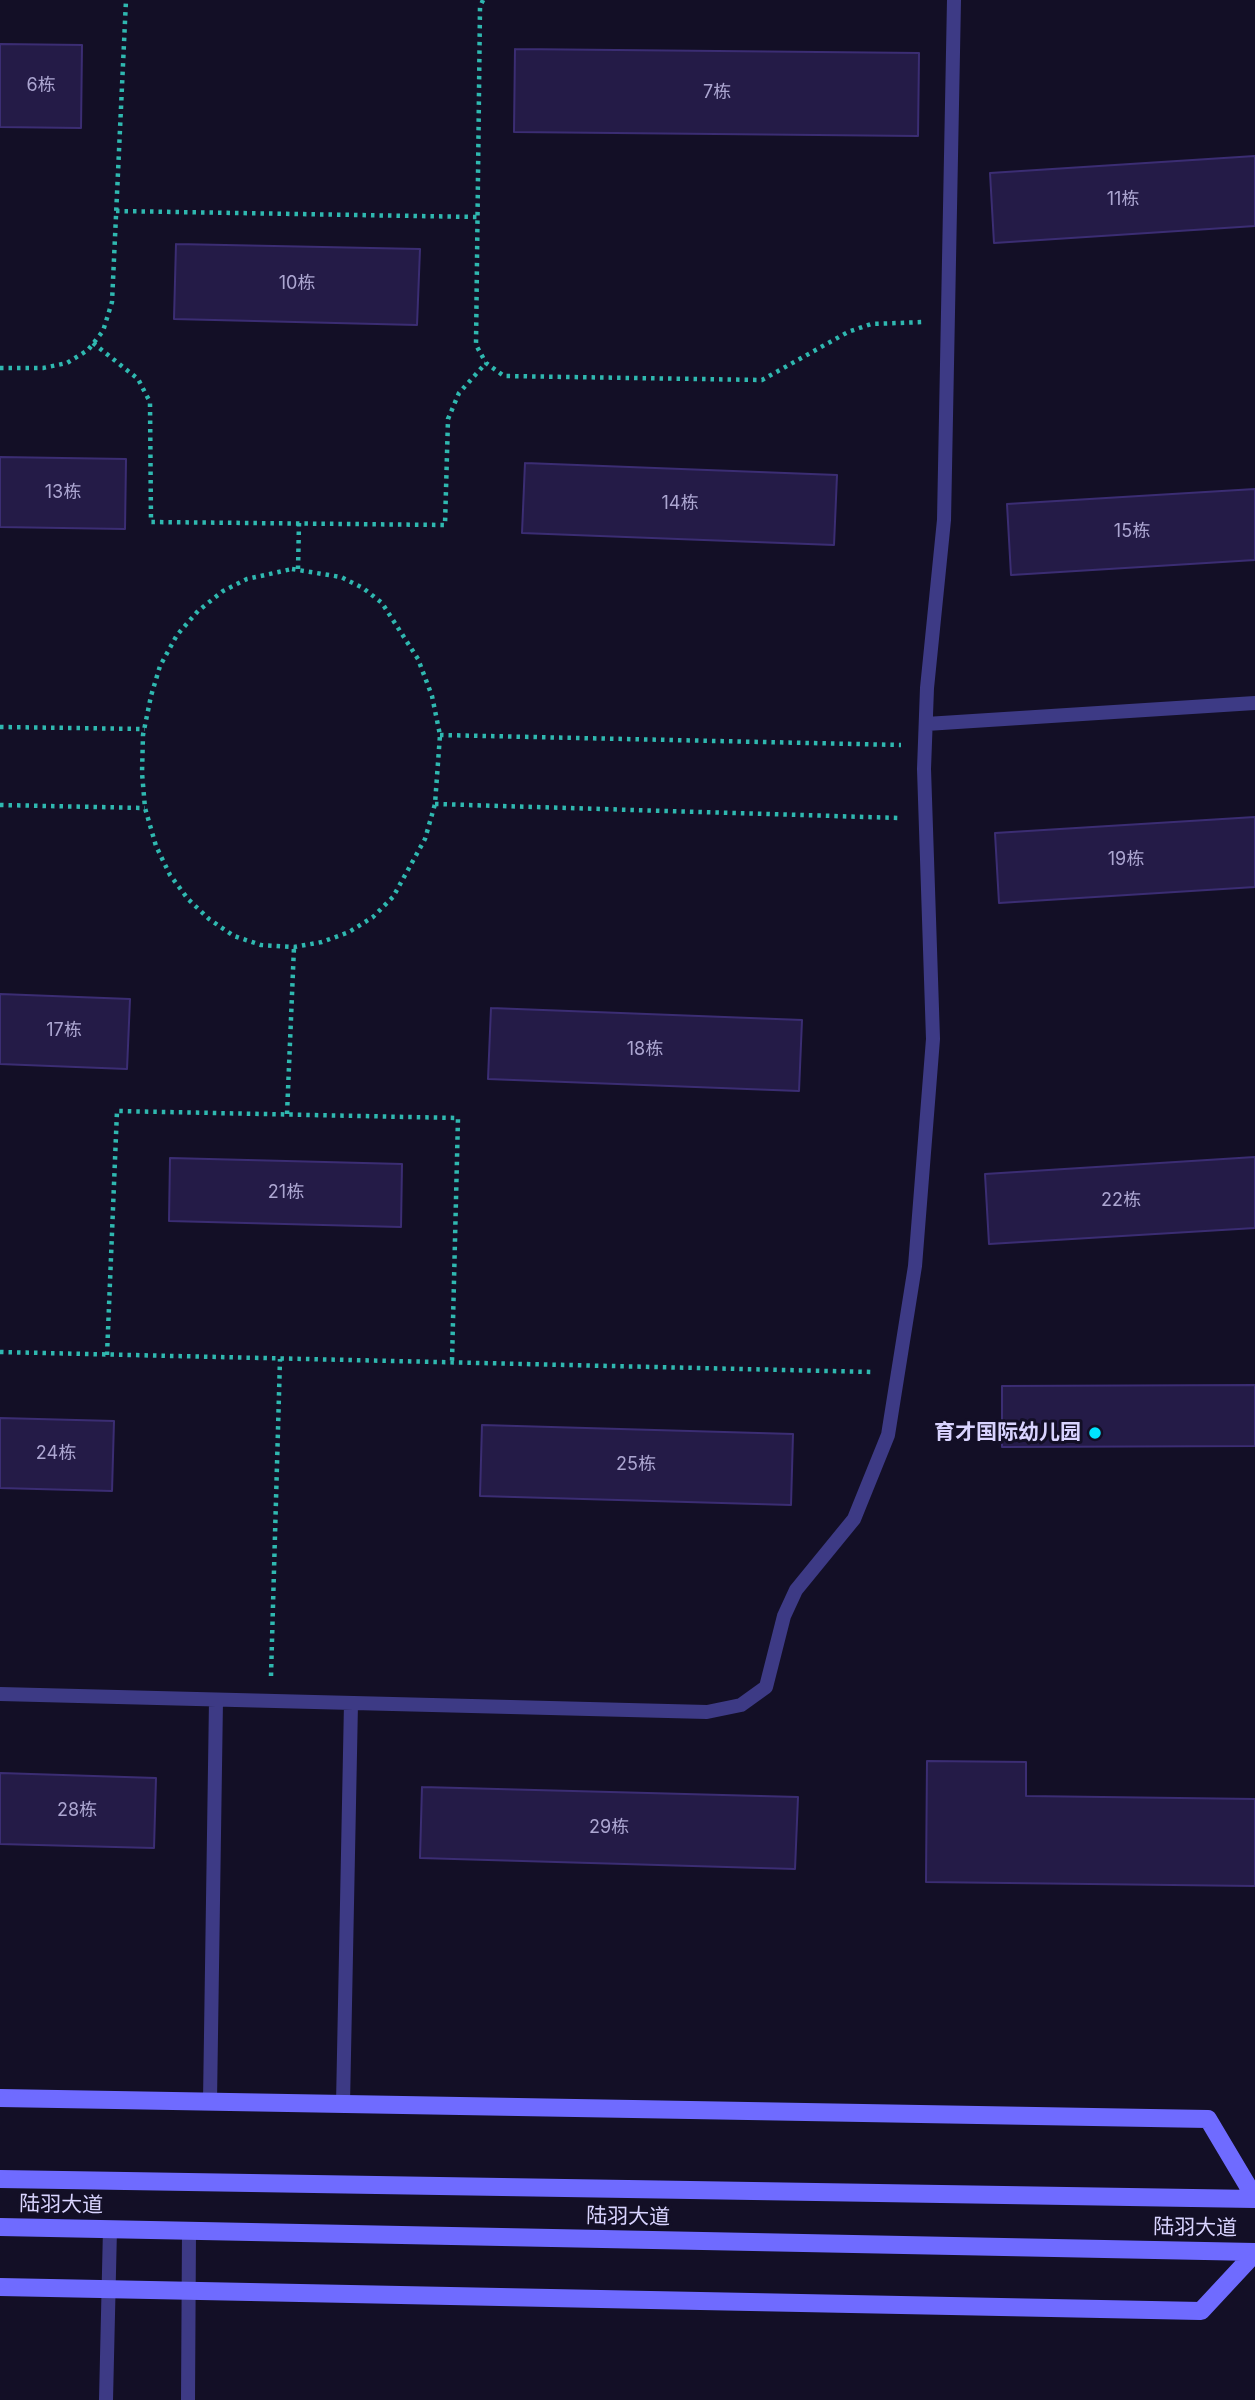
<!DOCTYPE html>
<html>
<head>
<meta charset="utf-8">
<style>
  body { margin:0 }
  canvas { display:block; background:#130f26 }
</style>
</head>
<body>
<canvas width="1255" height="2400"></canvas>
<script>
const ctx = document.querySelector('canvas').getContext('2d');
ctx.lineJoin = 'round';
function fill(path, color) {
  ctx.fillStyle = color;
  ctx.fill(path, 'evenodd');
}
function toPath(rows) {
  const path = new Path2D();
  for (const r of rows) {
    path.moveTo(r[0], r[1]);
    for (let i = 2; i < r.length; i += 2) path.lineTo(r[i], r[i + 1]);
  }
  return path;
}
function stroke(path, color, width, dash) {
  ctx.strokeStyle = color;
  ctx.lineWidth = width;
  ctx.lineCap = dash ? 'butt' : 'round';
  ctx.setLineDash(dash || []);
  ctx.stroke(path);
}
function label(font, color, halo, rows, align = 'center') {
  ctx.font = font + ' Inter,"Noto Sans SC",sans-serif';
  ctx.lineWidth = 6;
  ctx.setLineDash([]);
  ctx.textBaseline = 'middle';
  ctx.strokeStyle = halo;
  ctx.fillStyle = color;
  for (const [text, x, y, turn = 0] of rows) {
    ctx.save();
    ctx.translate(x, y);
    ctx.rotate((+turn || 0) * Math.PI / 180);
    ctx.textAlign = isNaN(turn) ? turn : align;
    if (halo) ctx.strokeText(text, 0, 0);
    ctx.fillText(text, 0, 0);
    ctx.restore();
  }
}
const building = toPath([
  [0,44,82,45,81,128,0,127,0,44],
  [515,49,919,53,918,136,514,132,515,49],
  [1255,156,1255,226,994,243,990,173,1255,156],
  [176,244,420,249,417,325,174,319,176,244],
  [0,457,126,459,125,529,0,527,0,457],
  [525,463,837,475,834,545,522,533,525,463],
  [1255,489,1255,560,1011,575,1007,504,1255,489],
  [1255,817,1255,887,999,903,995,833,1255,817],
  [0,994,130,999,127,1069,0,1064,0,994],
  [491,1008,802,1020,799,1091,488,1079,491,1008],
  [1255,1157,1255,1228,989,1244,985,1174,1255,1157],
  [170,1158,402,1164,401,1227,169,1221,170,1158],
  [1255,1385,1255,1446,1002,1447,1002,1386,1255,1385],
  [0,1418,114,1421,112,1491,0,1488,0,1418],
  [482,1425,793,1434,791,1505,480,1496,482,1425],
  [927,1761,1026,1762,1026,1796,1255,1799,1255,1886,926,1882,927,1761],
  [0,1773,156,1778,154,1848,0,1844,0,1773],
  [422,1787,798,1797,795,1869,420,1858,422,1787]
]);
fill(building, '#241b47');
stroke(building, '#3b2d73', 2);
stroke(toPath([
  [483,0,480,7,476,345,486,363,504,376,762,380,848,332,871,324,924,322],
  [116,211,477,217],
  [93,343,138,379,150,402,151,522,445,525,448,419,459,393,486,363],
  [0,368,43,368,67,363,88,350,103,331,112,302,126,0],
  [292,569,341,577,363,588,382,603,418,659,432,696,440,735,435,804,425,839,393,897,373,917,349,932,322,942,294,947,261,945,234,936,209,919,188,899,170,875,156,846,145,808,142,773,143,735,151,696,160,666,177,635,198,611,223,591,247,579,292,569],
  [298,569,299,523],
  [0,727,145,729],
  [440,735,901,745],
  [435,804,900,818],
  [0,805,145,808],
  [287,1114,294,947],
  [0,1352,873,1372],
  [107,1355,117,1111,458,1118,452,1362],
  [271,1676,280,1359]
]), '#2fb8b0', 4.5, [3.5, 5]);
stroke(toPath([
  [926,724,1255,703],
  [0,1694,707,1712,741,1705,766,1687,784,1616,796,1590,854,1519,888,1435,915,1266,933,1039,924,769,927,688,944,520,954,0],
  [210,2101,216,1700],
  [343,2104,351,1703],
  [106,2400,110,2229],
  [188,2400,189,2231]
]), '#3d3a85', 14);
stroke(toPath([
  [0,2098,1208,2119,1255,2198],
  [0,2179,1255,2199],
  [0,2227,1255,2252],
  [0,2287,1201,2311,1255,2253]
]), '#6f6bff', 18);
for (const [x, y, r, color] of [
  [1095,1433,7,"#00e5ff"]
]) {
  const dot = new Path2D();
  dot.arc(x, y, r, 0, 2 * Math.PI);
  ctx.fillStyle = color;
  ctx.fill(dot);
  stroke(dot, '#130f26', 2.5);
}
label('18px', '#aca6d1', null, [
  ["6栋",41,86],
  ["7栋",717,93],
  ["11栋",1123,200],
  ["10栋",297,284],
  ["13栋",63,493],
  ["14栋",680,504],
  ["15栋",1132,532],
  ["19栋",1126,860],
  ["17栋",64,1031],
  ["18栋",645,1050],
  ["21栋",286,1193],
  ["22栋",1121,1201],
  ["24栋",56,1454],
  ["25栋",636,1465],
  ["28栋",77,1811],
  ["29栋",609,1828]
]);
label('bold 21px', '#d9d4ff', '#130f26', [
  ["育才国际幼儿园",1081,1433]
], 'right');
label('21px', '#d9d4ff', '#130f26', [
  ["陆羽大道",61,2205,1],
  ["陆羽大道",628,2217,1],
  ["陆羽大道",1195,2228,1]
]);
</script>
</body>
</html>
